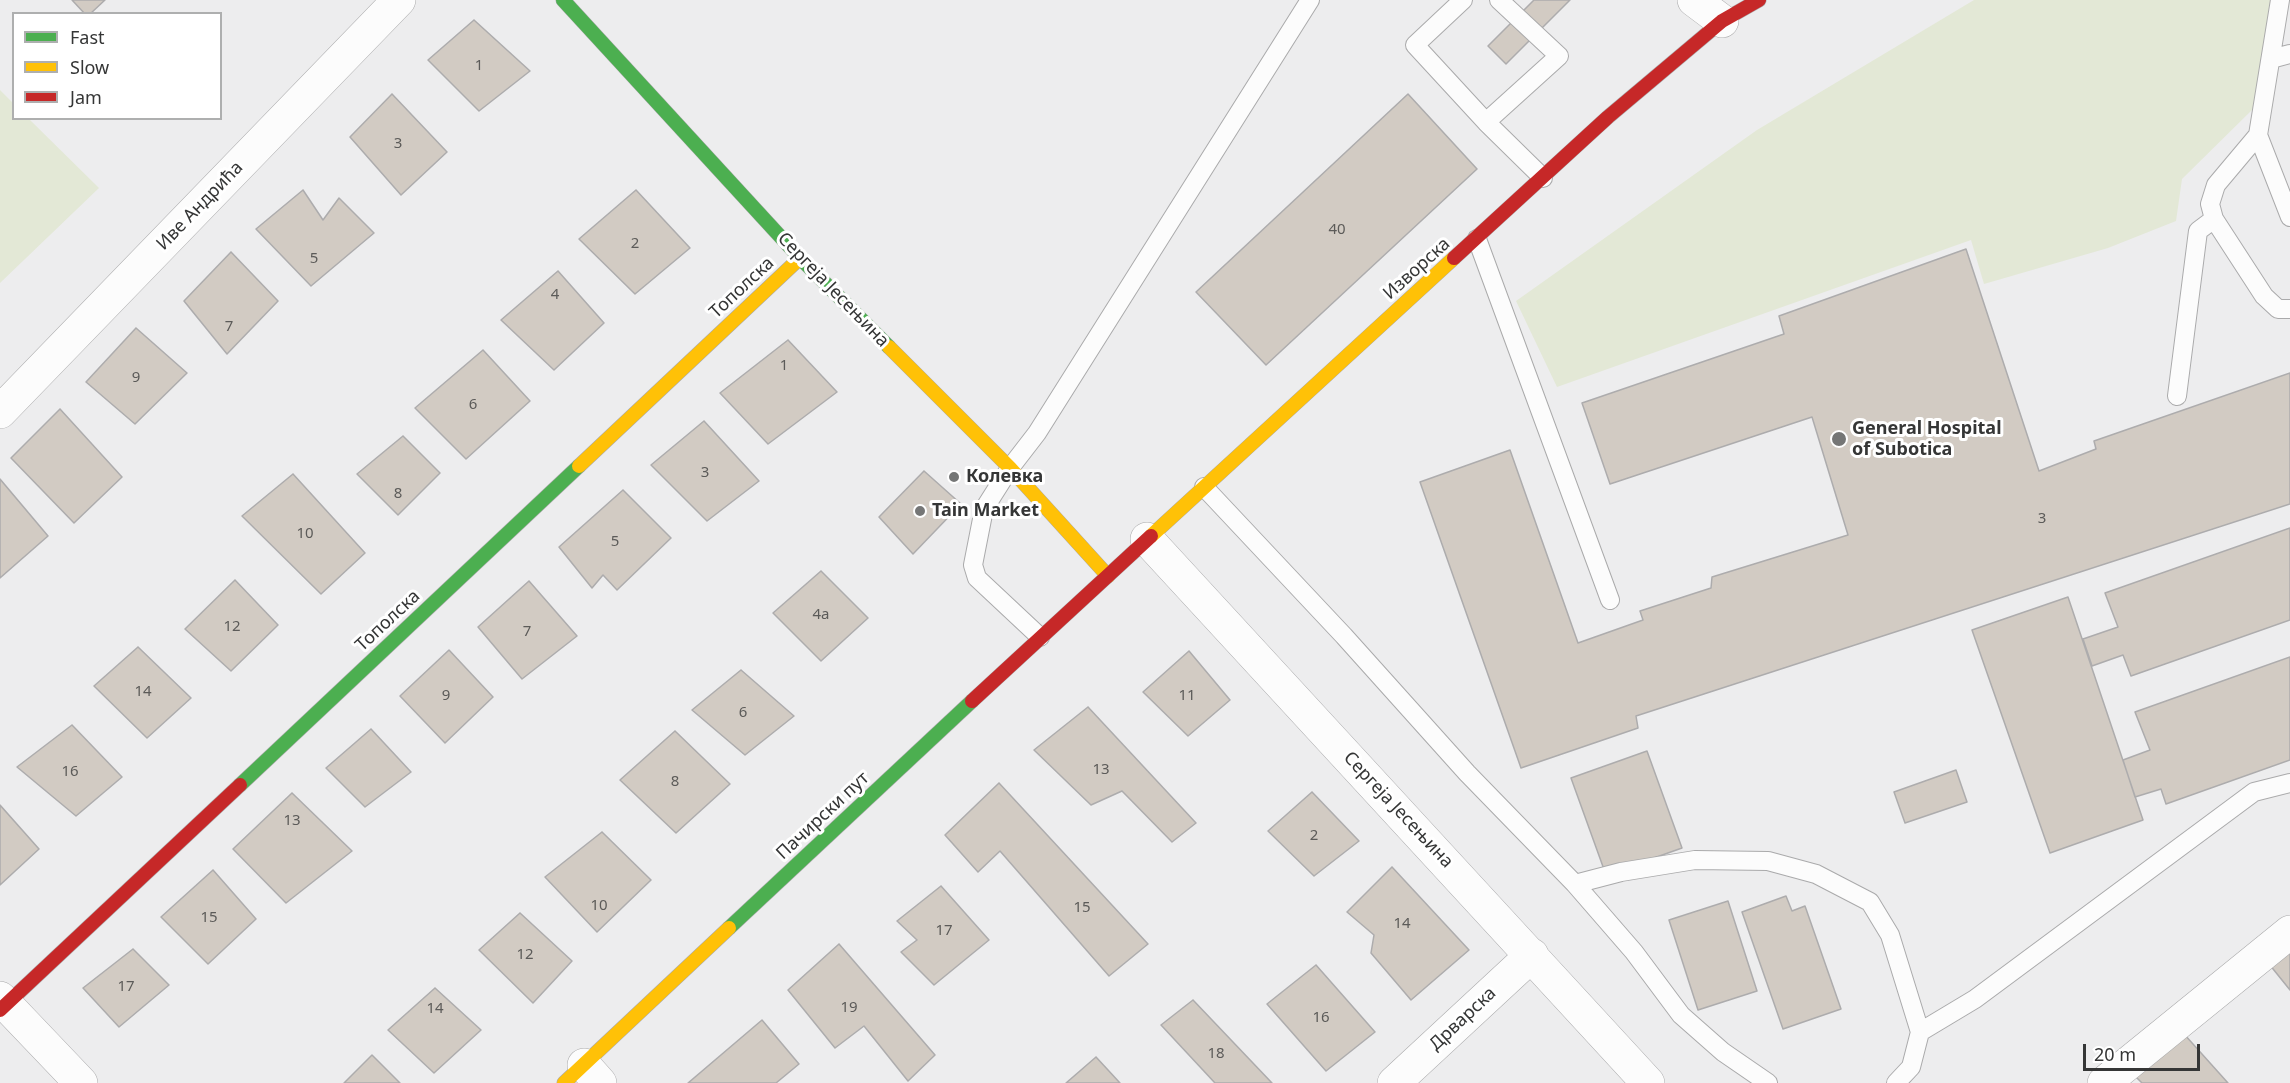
<!DOCTYPE html>
<html>
<head>
<meta charset="utf-8">
<style>
  body { margin:0 }
  #map { position:relative; width:2290px; height:1083px; overflow:hidden; background:#ededee; font-family:"Noto Sans",sans-serif }
  canvas { display:block }
  .legend { position:absolute; left:12px; top:12px; width:210px; height:108px; box-sizing:border-box; background:#fff; border:2px solid #aeafaf; margin:0; padding:8px 10px; list-style:none; font-size:18px; color:#353636 }
  .legend li { display:flex; align-items:center; gap:12px; height:30px }
  .legend b { width:30px; border:2px solid #aeafaf }
  .scale { position:absolute; left:2083px; top:1044px; width:117px; height:27px; box-sizing:border-box; border:3px solid #353636; border-top:0; padding-left:8px; font-size:18px; line-height:21px; white-space:nowrap; color:#353636; -webkit-text-stroke:4px #fff; paint-order:stroke }
</style>
</head>
<body>
<div id="map">
<canvas width="2290" height="1083"></canvas>
<ul class="legend">
<li><b style="height:8px;background:#4caf50"></b>Fast</li>
<li><b style="height:8px;background:#ffc107"></b>Slow</li>
<li><b style="height:8px;background:#c62828"></b>Jam</li>
</ul>
<div class="scale">20 m</div>
</div>
<script>
const ctx = document.querySelector('canvas').getContext('2d');
ctx.lineJoin = 'round';
function fill(path, color) {
  ctx.fillStyle = color;
  ctx.fill(path, 'evenodd');
}
function toPath(rows) {
  const path = new Path2D();
  for (const r of rows) {
    path.moveTo(r[0], r[1]);
    for (let i = 2; i < r.length; i += 2) path.lineTo(r[i], r[i + 1]);
  }
  return path;
}
function stroke(path, color, width, dash) {
  ctx.strokeStyle = color;
  ctx.lineWidth = width;
  ctx.lineCap = dash ? 'butt' : 'round';
  ctx.setLineDash(dash || []);
  ctx.stroke(path);
}
function label(font, color, halo, rows, align = 'center') {
  ctx.font = font + ' "Noto Sans",sans-serif';
  ctx.lineWidth = 6;
  ctx.setLineDash([]);
  ctx.textBaseline = 'middle';
  ctx.strokeStyle = halo;
  ctx.fillStyle = color;
  for (const [text, x, y, turn = 0] of rows) {
    ctx.save();
    ctx.translate(x, y);
    ctx.rotate((+turn || 0) * Math.PI / 180);
    ctx.textAlign = isNaN(turn) ? turn : align;
    if (halo) ctx.strokeText(text, 0, 0);
    ctx.fillText(text, 0, 0);
    ctx.restore();
  }
}
fill(toPath([
  [1974,0,2286,0,2272,110,2252,110,2182,179,2176,221,2108,248,1984,284,1971,240,1557,387,1516,301,1757,130],
  [0,90,13,103,14,118,29,119,99,188,0,283]
]), '#e3e8d6');
const building = toPath([
  [72,0,105,0,90,14,85,14,72,0],
  [1534,0,1570,0,1506,64,1488,46,1534,0],
  [474,20,530,71,479,111,428,60,474,20],
  [392,94,447,152,401,195,350,137,392,94],
  [1408,94,1477,169,1266,365,1196,292,1408,94],
  [303,190,323,220,339,198,374,233,311,286,256,229,303,190],
  [636,190,690,248,635,294,579,239,636,190],
  [1966,249,2039,471,2096,449,2094,441,2290,373,2290,504,1636,716,1638,728,1521,768,1420,482,1510,450,1578,643,1643,620,1640,611,1711,588,1712,577,1848,535,1812,417,1610,484,1582,403,1784,334,1779,316,1966,249],
  [231,252,278,301,227,354,184,301,231,252],
  [558,271,604,323,554,370,501,320,558,271],
  [136,328,187,373,135,424,86,382,136,328],
  [788,340,837,392,768,444,720,393,788,340],
  [483,350,530,401,466,459,415,408,483,350],
  [60,409,122,477,74,523,11,458,60,409],
  [704,421,759,481,707,521,651,465,704,421],
  [403,436,440,473,398,515,357,474,403,436],
  [924,471,961,504,913,554,879,517,924,471],
  [293,474,365,553,321,594,242,516,293,474],
  [0,479,48,536,0,578,0,479],
  [623,490,671,538,617,590,603,575,592,588,559,547,623,490],
  [2290,528,2290,620,2131,676,2123,655,2092,666,2083,639,2118,627,2105,593,2290,528],
  [821,571,868,618,821,661,773,613,821,571],
  [235,580,278,625,231,671,185,629,235,580],
  [529,581,577,636,522,679,478,627,529,581],
  [2068,597,2143,820,2050,853,1972,630,2068,597],
  [138,647,191,698,147,738,94,686,138,647],
  [449,650,493,697,445,743,400,696,449,650],
  [1189,651,1230,700,1188,736,1143,692,1189,651],
  [2290,657,2290,760,2166,804,2161,789,2135,797,2123,760,2150,750,2135,712,2290,657],
  [741,670,794,716,745,755,692,710,741,670],
  [1088,707,1196,823,1172,842,1122,791,1091,805,1034,750,1088,707],
  [72,725,122,777,76,816,17,767,72,725],
  [371,729,411,772,365,807,326,768,371,729],
  [675,731,730,784,676,833,620,780,675,731],
  [1647,751,1682,848,1606,875,1571,778,1647,751],
  [1956,770,1967,802,1905,823,1894,792,1956,770],
  [999,783,1148,944,1109,976,1000,851,978,872,945,835,999,783],
  [1312,792,1359,841,1314,876,1268,831,1312,792],
  [292,793,352,851,286,903,233,849,292,793],
  [0,805,39,849,0,885,0,805],
  [602,832,651,880,597,932,545,877,602,832],
  [1392,867,1469,950,1411,1000,1371,953,1374,935,1347,912,1392,867],
  [213,870,256,919,208,964,161,917,213,870],
  [941,886,989,940,934,985,901,952,917,940,897,921,941,886],
  [1786,896,1792,911,1805,906,1841,1009,1783,1029,1742,912,1786,896],
  [1728,901,1757,991,1698,1010,1669,920,1728,901],
  [520,913,572,961,533,1003,479,950,520,913],
  [2290,940,2290,990,2265,959,2290,940],
  [839,944,935,1055,908,1081,864,1026,835,1048,788,990,839,944],
  [133,949,169,985,119,1027,83,988,133,949],
  [1316,965,1375,1032,1326,1071,1267,1004,1316,965],
  [435,988,481,1030,434,1073,388,1030,435,988],
  [1193,1000,1272,1083,1215,1083,1161,1025,1193,1000],
  [762,1020,799,1064,776,1083,688,1083,762,1020],
  [2184,1034,2228,1083,2142,1083,2134,1075,2184,1034],
  [372,1055,400,1083,344,1083,372,1055],
  [1096,1057,1120,1083,1066,1083,1096,1057]
]);
fill(building, '#d2cbc3');
stroke(building, '#adacad', 1.5);
const lane = toPath([
  [1463,0,1415,45,1486,122,1543,178],
  [2271,59,2290,54],
  [1486,122,1559,56,1499,0],
  [2258,135,2290,217],
  [2214,219,2264,296,2278,309,2290,309],
  [1477,239,1610,600],
  [2177,396,2198,231,2214,219,2210,204,2216,185,2258,135,2280,0],
  [1204,487,1344,636,1467,773,1575,884,1621,872,1695,860,1768,861,1816,874,1870,902,1890,935,1920,1032,1975,999,2254,792,2290,783],
  [1040,637,977,578,973,565,984,509,1010,468,1037,433,1310,0],
  [1575,884,1634,952,1681,1015,1723,1052,1768,1083],
  [1896,1083,1911,1067,1920,1032]
]);
const street = toPath([
  [1694,0,1722,21],
  [0,412,399,0],
  [1147,539,1648,1083],
  [0,998,81,1083],
  [584,1065,600,1083],
  [1394,1083,1532,955],
  [2104,1083,2290,932]
]);
const fast = toPath([
  [563,0,800,258,889,347],
  [240,785,579,466],
  [729,928,972,701]
]);
const slow = toPath([
  [889,347,1010,468,1108,576],
  [579,466,800,258],
  [1151,536,1454,258],
  [564,1083,729,928]
]);
const jam = toPath([
  [1454,258,1608,117,1722,21,1759,0],
  [972,701,1151,536],
  [0,1010,240,785]
]);
stroke(lane, '#aaaaab', 20);
stroke(street, '#aaaaab', 34);
stroke(fast, '#aaaaab', 15);
stroke(slow, '#aaaaab', 15);
stroke(jam, '#aaaaab', 15);
stroke(lane, '#fcfcfc', 18);
stroke(street, '#fcfcfc', 33);
stroke(fast, '#4caf50', 14);
stroke(slow, '#ffc107', 14);
stroke(jam, '#c62828', 14);
for (const [x, y, r, color] of [
  [1839,439,8,"#757676"],
  [954,477,6,"#757676"],
  [920,511,6,"#757676"]
]) {
  const dot = new Path2D();
  dot.arc(x, y, r, 0, 2 * Math.PI);
  ctx.fillStyle = color;
  ctx.fill(dot);
  stroke(dot, '#fff', 2);
}
label('15px', '#5c5b59', null, [
  ["1",479,66],
  ["3",398,144],
  ["40",1337,230],
  ["2",635,244],
  ["5",314,259],
  ["4",555,295],
  ["7",229,327],
  ["1",784,366],
  ["9",136,378],
  ["6",473,405],
  ["3",705,473],
  ["8",398,494],
  ["3",2042,519],
  ["10",305,534],
  ["5",615,542],
  ["4a",821,615],
  ["12",232,627],
  ["7",527,632],
  ["14",143,692],
  ["9",446,696],
  ["11",1187,696],
  ["6",743,713],
  ["13",1101,770],
  ["16",70,772],
  ["8",675,782],
  ["13",292,821],
  ["2",1314,836],
  ["10",599,906],
  ["15",1082,908],
  ["15",209,918],
  ["14",1402,924],
  ["17",944,931],
  ["12",525,955],
  ["17",126,987],
  ["19",849,1008],
  ["14",435,1009],
  ["16",1321,1018],
  ["18",1216,1054]
]);
label('18px', '#353636', '#fff', [
  ["Иве Андрића",200,206,-46],
  ["Изворска",1417,269,-42],
  ["Тополска",742,288,-43],
  ["Сергеја Јесењина",833,290,46],
  ["Тополска",388,621,-43],
  ["Сергеја Јесењина",1398,810,47],
  ["Пачирски пут",823,816,-43],
  ["Дрварска",1463,1019,-43]
]);
label('bold 18px', '#353636', '#fff', [
  ["General Hospital",1852,429],
  ["of Subotica",1852,450],
  ["Колевка",966,477],
  ["Tain Market",932,511]
], 'left');
</script>
</body>
</html>
